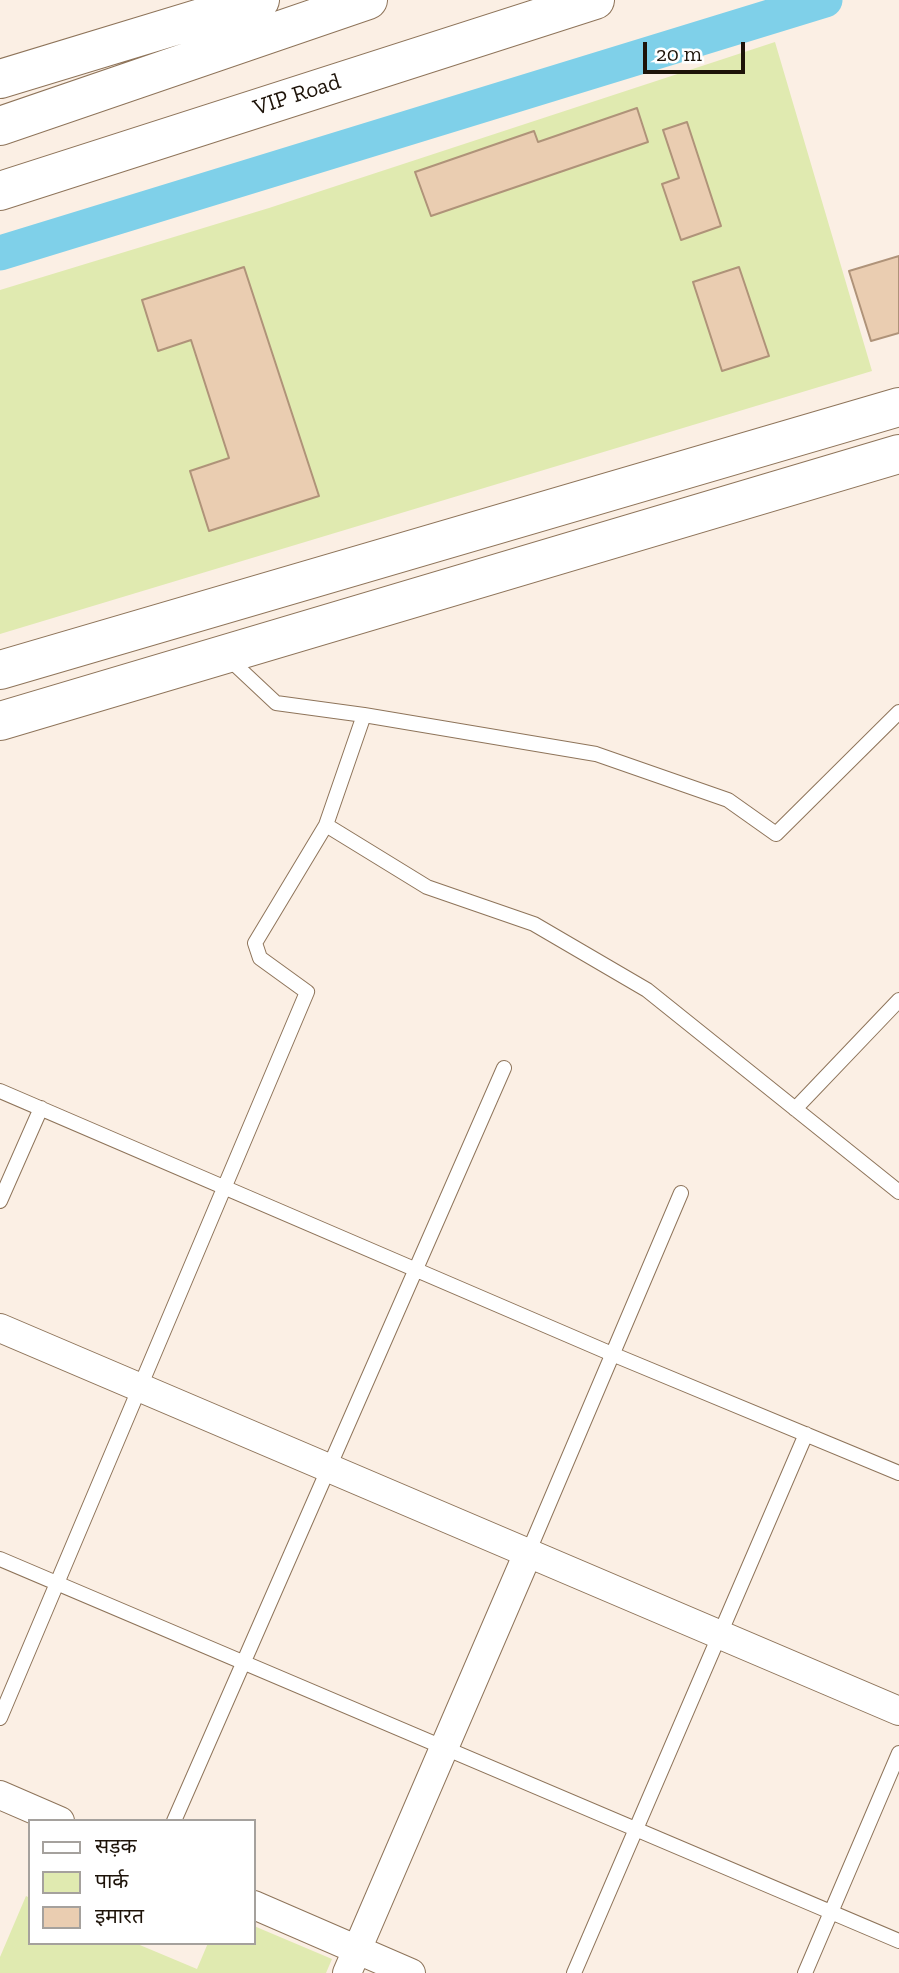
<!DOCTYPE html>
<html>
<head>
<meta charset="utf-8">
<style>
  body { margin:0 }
  #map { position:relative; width:899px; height:1973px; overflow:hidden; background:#fbefe4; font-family:"Zilla Slab","Noto Sans Devanagari",serif }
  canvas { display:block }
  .legend { position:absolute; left:28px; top:1819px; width:228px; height:126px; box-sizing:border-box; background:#fff; border:2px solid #a5a19d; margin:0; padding:9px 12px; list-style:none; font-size:21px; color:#1d1309 }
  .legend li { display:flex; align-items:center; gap:14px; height:35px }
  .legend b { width:35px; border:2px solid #a5a19d }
  .scale { position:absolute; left:643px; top:42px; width:102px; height:32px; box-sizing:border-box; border:4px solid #1d1309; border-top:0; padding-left:9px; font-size:21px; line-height:24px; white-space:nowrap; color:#1d1309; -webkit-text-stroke:5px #fff; paint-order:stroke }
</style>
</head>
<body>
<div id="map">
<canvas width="899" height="1973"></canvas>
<ul class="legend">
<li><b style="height:9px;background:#fff"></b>सड़क</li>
<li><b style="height:19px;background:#e0eab0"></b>पार्क</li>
<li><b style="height:19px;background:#eacdb1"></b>इमारत</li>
</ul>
<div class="scale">20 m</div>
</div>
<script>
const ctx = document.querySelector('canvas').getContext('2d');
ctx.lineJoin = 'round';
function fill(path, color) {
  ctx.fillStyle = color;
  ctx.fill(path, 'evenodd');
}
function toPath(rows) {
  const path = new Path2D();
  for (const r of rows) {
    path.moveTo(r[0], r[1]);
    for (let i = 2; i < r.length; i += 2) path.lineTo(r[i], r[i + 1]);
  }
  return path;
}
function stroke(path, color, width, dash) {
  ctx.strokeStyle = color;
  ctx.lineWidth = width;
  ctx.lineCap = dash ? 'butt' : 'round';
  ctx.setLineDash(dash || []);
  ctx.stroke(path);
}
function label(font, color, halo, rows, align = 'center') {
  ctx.font = font + ' "Zilla Slab",serif';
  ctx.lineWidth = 6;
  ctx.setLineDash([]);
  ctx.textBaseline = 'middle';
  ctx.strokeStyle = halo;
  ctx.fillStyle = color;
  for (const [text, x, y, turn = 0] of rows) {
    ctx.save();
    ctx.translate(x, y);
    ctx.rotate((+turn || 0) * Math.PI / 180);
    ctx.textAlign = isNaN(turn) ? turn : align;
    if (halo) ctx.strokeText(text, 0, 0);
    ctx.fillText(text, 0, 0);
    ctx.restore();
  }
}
fill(toPath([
  [775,42,872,371,0,634,0,290,269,208],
  [26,1896,30,1898,30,1943,135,1943,197,1969,208,1943,254,1943,254,1926,332,1959,326,1973,0,1973,0,1957]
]), '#e0eab0');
stroke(toPath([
  [0,253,825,0]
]), '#7fd0e9', 35);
const building = toPath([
  [637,108,648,142,431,216,415,172,534,131,538,142,637,108],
  [687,122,721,226,681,240,662,184,679,178,663,130,687,122],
  [899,256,899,333,871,341,849,271,899,256],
  [244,267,319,496,209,531,190,471,229,458,191,340,158,351,142,300,244,267],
  [739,267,769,356,722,371,693,282,739,267]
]);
fill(building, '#eacdb1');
stroke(building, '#af9379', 2);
const lane = toPath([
  [228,658,276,703,364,715,596,754,728,800,776,834,899,712],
  [364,715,326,825,427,887,534,924,647,990,899,1192],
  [0,1091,612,1354,899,1473],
  [795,1109,899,1000],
  [0,1201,41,1108],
  [528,1553,681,1193],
  [0,1559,899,1941],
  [0,1718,307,992,260,958,255,943,326,825],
  [174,1821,504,1068],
  [574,1973,806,1434],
  [805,1973,899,1753]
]);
const street = toPath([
  [0,1328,899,1711],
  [0,1795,60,1821],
  [254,1905,411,1973],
  [347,1973,528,1553]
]);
const secondary = toPath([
  [0,79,260,0],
  [0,126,368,0],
  [0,191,595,0],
  [0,670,899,407],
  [0,721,899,454]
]);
stroke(lane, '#8e745a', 16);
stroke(street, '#8e745a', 30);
stroke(secondary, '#8e745a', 40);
stroke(lane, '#fff', 14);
stroke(street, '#fff', 28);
stroke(secondary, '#fff', 38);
label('23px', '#1d1309', '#fff', [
  ["VIP Road",297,95,-18]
]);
</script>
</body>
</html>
